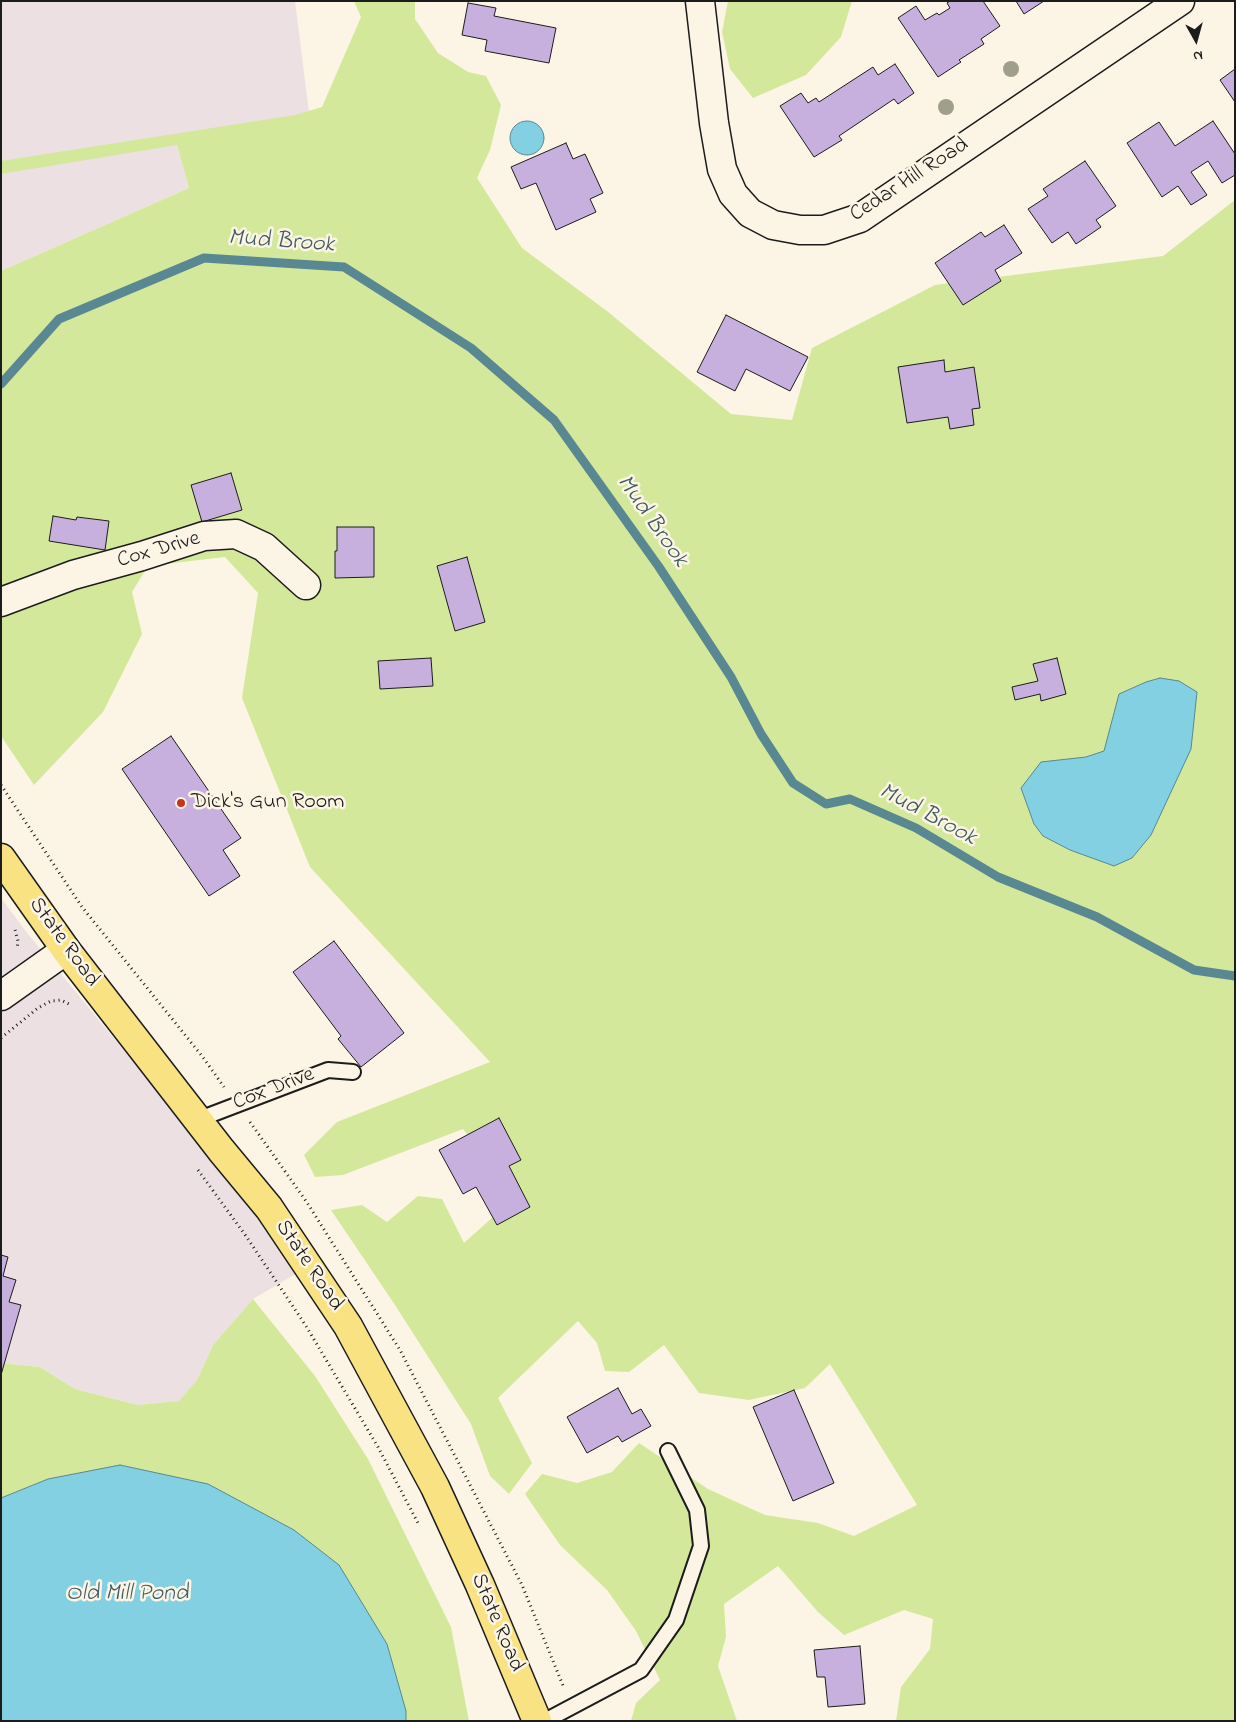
<!DOCTYPE html>
<html>
<head>
<meta charset="utf-8">
<style>
  body { margin:0 }
  #map { position:relative; width:1236px; height:1722px; overflow:hidden; background:#fcf5e5; font-family:"Indie Flower",sans-serif }
  canvas { display:block }
  .frame { position:absolute; inset:0; border:2px solid #1c1c1c; pointer-events:none }
  .north { position:absolute; left:1171px; top:15px; width:50px; height:50px; -webkit-text-stroke:4px #fcf5e5; paint-order:stroke; rotate:173deg; font-size:14px; font-weight:700; line-height:20px; text-align:center; color:#1c1c1c }
  .north::after { content:''; display:block; margin:auto; width:18px; height:22px; background:#1c1c1c; clip-path:polygon(50% 0,100% 100%,50% 72%,0 100%) }
</style>
</head>
<body>
<div id="map">
<canvas width="1236" height="1722"></canvas>
<div class="frame"></div>
<div class="north">N</div>
</div>
<script>
const ctx = document.querySelector('canvas').getContext('2d');
ctx.lineJoin = 'round';
function fill(path, color) {
  ctx.fillStyle = color;
  ctx.fill(path, 'evenodd');
}
function toPath(rows) {
  const path = new Path2D();
  for (const r of rows) {
    if (r.length === 3) {
      path.moveTo(r[0] + r[2], r[1]);
      path.arc(r[0], r[1], r[2], 0, 2 * Math.PI);
      continue;
    }
    path.moveTo(r[0], r[1]);
    for (let i = 2; i < r.length; i += 2) path.lineTo(r[i], r[i + 1]);
  }
  return path;
}
function stroke(path, color, width, dash) {
  ctx.strokeStyle = color;
  ctx.lineWidth = width;
  ctx.lineCap = dash ? 'butt' : 'round';
  ctx.setLineDash(dash || []);
  ctx.stroke(path);
}
function label(font, color, halo, rows, align = 'center') {
  ctx.font = font + ' "Indie Flower",sans-serif';
  ctx.lineWidth = 5;
  ctx.setLineDash([]);
  ctx.textBaseline = 'middle';
  ctx.strokeStyle = halo;
  ctx.fillStyle = color;
  for (const [text, x, y, turn = 0] of rows) {
    ctx.save();
    ctx.translate(x, y);
    ctx.rotate((+turn || 0) * Math.PI / 180);
    ctx.textAlign = isNaN(turn) ? turn : align;
    if (halo) ctx.strokeText(text, 0, 0);
    ctx.fillText(text, 0, 0);
    ctx.restore();
  }
}
fill(toPath([
  [1,1,295,1,309,113,177,145,189,188,1,271],
  [1,898,28,934,304,1269,253,1299,213,1345,197,1380,180,1401,138,1405,75,1389,40,1367,1,1363]
]), '#ece0e3');
fill(toPath([
  [354,1,415,1,415,19,438,53,468,72,486,76,501,105,490,150,477,178,522,248,607,311,731,414,792,420,812,348,935,285,1163,256,1235,200,1235,1721,896,1721,901,1687,930,1649,933,1619,904,1610,844,1635,818,1612,778,1566,724,1604,726,1637,718,1666,737,1721,631,1721,636,1703,660,1680,636,1631,607,1590,560,1545,525,1494,542,1474,577,1483,612,1472,639,1443,708,1489,765,1515,818,1523,854,1536,917,1505,830,1364,805,1388,749,1400,699,1393,664,1345,629,1372,605,1371,597,1343,578,1321,498,1398,532,1463,509,1494,490,1476,471,1424,395,1305,331,1210,362,1205,387,1222,418,1196,442,1199,464,1243,515,1197,463,1129,343,1175,315,1177,304,1155,337,1122,490,1062,310,867,242,698,258,593,225,557,148,566,132,592,142,634,103,712,34,785,1,736,1,271,189,188,177,145,1,174,1,161,295,115,322,107,361,17],
  [728,1,852,1,841,37,806,75,753,98,730,69,722,32],
  [253,1299,315,1376,368,1459,451,1627,469,1721,406,1721,406,1711,48,1479,1,1498,1,1363,40,1367,75,1389,138,1405,179,1401,197,1380,213,1345]
]), '#d4e89c');
const water = toPath([
  [527,138,17],
  [1160,678,1179,681,1197,692,1191,749,1151,835,1132,858,1114,866,1070,850,1043,836,1034,824,1021,788,1041,762,1086,757,1104,751,1119,694,1146,682,1160,678],
  [120,1465,208,1484,294,1530,339,1565,387,1644,406,1711,406,1721,1,1721,1,1498,48,1479,120,1465]
]);
fill(water, '#82d0e1');
stroke(water, '#598892', 1);
stroke(toPath([
  [1,384,59,319,204,258,344,267,471,348,554,420,659,567,731,677,761,734,793,783,826,804,850,799,916,828,998,877,1097,917,1194,970,1235,976]
]), '#598892', 9);
const building = toPath([
  [950,1,983,1,1000,26,981,39,984,44,959,60,961,62,938,77,898,18,916,6,925,20,937,13,939,15,950,8,947,3,950,1],
  [1016,1,1044,1,1024,14,1016,1],
  [468,3,496,8,494,16,556,28,549,63,485,51,487,40,462,35,468,3],
  [895,64,914,93,898,104,894,99,839,136,842,140,814,157,780,106,801,93,808,103,816,98,819,102,873,67,878,75,895,64],
  [1235,69,1235,102,1220,80,1235,69],
  [1213,121,1235,154,1235,175,1222,183,1208,161,1191,172,1207,195,1191,205,1178,186,1162,197,1127,143,1159,122,1175,146,1213,121],
  [566,143,573,159,585,154,603,193,590,199,596,212,556,230,536,183,521,189,511,167,566,143],
  [1085,161,1116,206,1096,220,1101,227,1076,244,1068,232,1052,243,1028,209,1048,196,1043,189,1085,161],
  [1004,225,1022,253,995,270,1001,281,963,305,935,263,981,232,985,237,1004,225],
  [726,315,808,357,790,391,746,369,735,391,697,372,726,315],
  [944,360,945,372,974,367,980,408,972,409,974,425,950,429,948,417,907,423,898,367,944,360],
  [231,473,242,510,202,522,191,485,231,473],
  [53,516,76,520,77,517,109,521,105,550,49,541,53,516],
  [337,527,374,527,374,577,335,578,335,551,337,551,337,527],
  [467,557,485,622,455,631,437,566,467,557],
  [431,658,433,686,380,689,378,661,431,658],
  [1057,658,1066,694,1041,701,1040,694,1015,700,1012,687,1038,681,1033,664,1057,658],
  [171,736,241,838,223,850,240,876,209,896,122,769,171,736],
  [334,941,404,1033,361,1067,338,1039,341,1036,293,972,334,941],
  [499,1118,521,1160,509,1166,530,1207,497,1225,476,1187,463,1194,439,1150,499,1118],
  [1,1255,8,1257,3,1276,16,1280,9,1302,21,1305,1,1375,1,1255],
  [618,1388,632,1414,641,1409,651,1426,622,1442,618,1436,587,1453,567,1417,618,1388],
  [794,1390,834,1483,793,1501,753,1407,794,1390],
  [860,1646,865,1704,828,1707,825,1677,817,1677,814,1650,860,1646]
]);
fill(building, '#c7afde');
stroke(building, '#1c1c1c', 1);
const lane = toPath([
  [197,1120,328,1070,353,1072],
  [545,1721,641,1670,676,1620,701,1546,697,1510,668,1451]
]);
const street = toPath([
  [700,1,714,123,722,169,733,194,750,213,773,225,800,230,824,230,860,218,1180,1],
  [1,602,73,575,142,556,204,536,236,534,264,547,306,585],
  [1,996,66,950]
]);
const primary = toPath([
  [1,858,66,950,221,1150,269,1208,348,1326,435,1487,480,1585,537,1721]
]);
stroke(lane, '#1c1c1c', 18);
stroke(street, '#1c1c1c', 31);
stroke(primary, '#1c1c1c', 31);
stroke(toPath([
  [1,785,82,907,202,1056,224,1087],
  [15,930,18,941,17,949],
  [1,1038,38,1008,51,1001,61,1000,71,1005],
  [250,1122,306,1201,400,1350,522,1585,564,1688],
  [198,1170,246,1236,306,1326,378,1447,419,1525]
]), '#1c1c1c', 3, [1, 4]);
stroke(lane, '#fcf5e5', 14);
stroke(street, '#fcf5e5', 28);
stroke(primary, '#f8e281', 28);
ctx.fillStyle = '#9f9f8b';
for (const [x, y] of [
  [1011,69],
  [946,107]
]) {
  ctx.beginPath();
  ctx.arc(x, y, 8, 0, 2 * Math.PI);
  ctx.fill();
}
for (const [x, y, r, color] of [
  [181,803,5,"#c8321e"]
]) {
  const dot = new Path2D();
  dot.arc(x, y, r, 0, 2 * Math.PI);
  ctx.fillStyle = color;
  ctx.fill(dot);
  stroke(dot, '#fcf5e5', 2);
}
label('22px', '#1c1c1c', '#fcf5e5', [
  ["Cedar Hill Road",910,181,-33],
  ["Cox Drive",159,551,-16],
  ["State Road",63,943,54],
  ["Cox Drive",274,1090,-21],
  ["State Road",308,1266,56],
  ["State Road",496,1623,67]
]);
label('22px', '#1c1c1c', '#fcf5e5', [
  ["Dick's Gun Room",191,803]
], 'left');
label('italic 24px', '#405b61', '#fcf5e5', [
  ["Mud Brook",281,243,4],
  ["Mud Brook",651,522,55],
  ["Mud Brook",927,816,28],
  ["Old Mill Pond",127,1595]
]);
</script>
</body>
</html>
